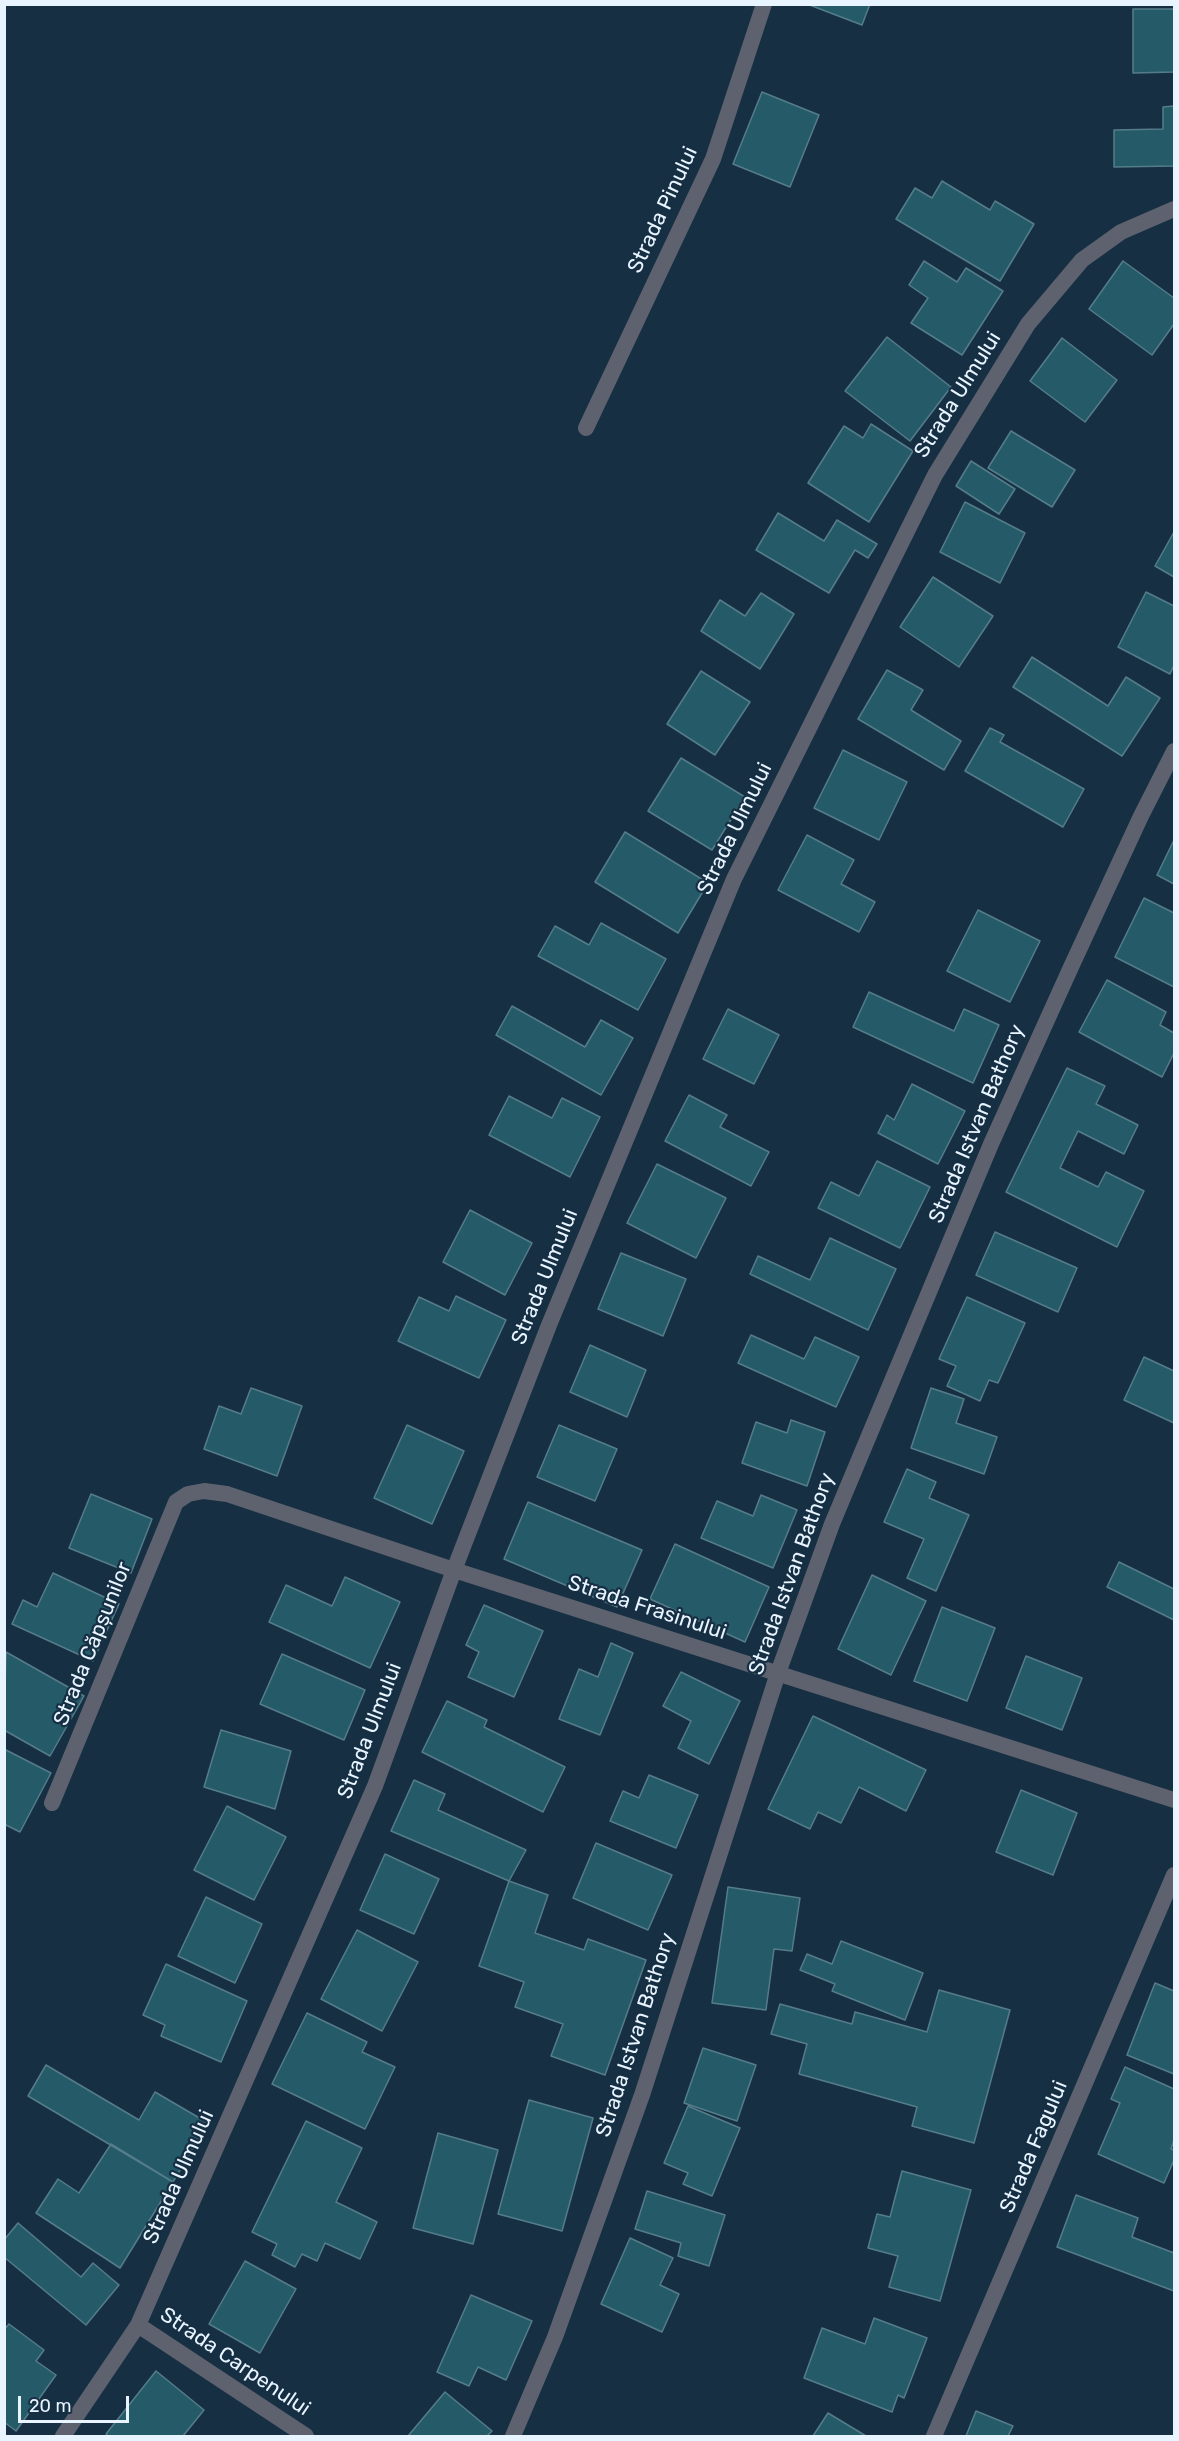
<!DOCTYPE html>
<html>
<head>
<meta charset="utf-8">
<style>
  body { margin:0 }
  #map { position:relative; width:1179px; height:2441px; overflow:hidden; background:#162f43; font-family:Rubik,sans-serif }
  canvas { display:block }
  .frame { position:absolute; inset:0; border:6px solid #e8f4ff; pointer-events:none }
  .scale { position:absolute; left:18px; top:2396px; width:111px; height:27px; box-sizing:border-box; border:3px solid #e8f4ff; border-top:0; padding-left:8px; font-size:18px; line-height:21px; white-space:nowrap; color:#e8f4ff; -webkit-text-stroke:4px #162f43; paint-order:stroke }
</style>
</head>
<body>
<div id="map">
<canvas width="1179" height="2441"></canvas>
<div class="frame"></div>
<div class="scale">20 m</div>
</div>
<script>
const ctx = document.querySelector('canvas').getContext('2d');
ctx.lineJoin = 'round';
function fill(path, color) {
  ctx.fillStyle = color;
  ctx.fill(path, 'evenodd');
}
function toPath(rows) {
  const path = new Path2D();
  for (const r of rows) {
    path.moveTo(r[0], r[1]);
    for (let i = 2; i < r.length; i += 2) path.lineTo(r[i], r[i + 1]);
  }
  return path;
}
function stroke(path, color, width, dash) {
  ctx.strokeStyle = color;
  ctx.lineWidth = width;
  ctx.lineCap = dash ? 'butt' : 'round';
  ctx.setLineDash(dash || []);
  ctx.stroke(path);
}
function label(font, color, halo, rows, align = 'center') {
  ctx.font = font + ' Rubik,sans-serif';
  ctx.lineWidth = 4.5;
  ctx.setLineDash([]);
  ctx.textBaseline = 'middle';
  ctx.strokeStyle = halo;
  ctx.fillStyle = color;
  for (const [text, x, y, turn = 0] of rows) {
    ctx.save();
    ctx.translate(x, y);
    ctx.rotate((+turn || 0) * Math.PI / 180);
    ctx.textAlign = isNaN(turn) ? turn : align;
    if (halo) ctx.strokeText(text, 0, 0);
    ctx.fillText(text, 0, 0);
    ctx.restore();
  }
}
const building = toPath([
  [807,4,870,4,862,25,807,4],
  [1133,9,1174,9,1174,72,1133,73,1133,9],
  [762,92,819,115,790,187,733,164,762,92],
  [1174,106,1174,166,1114,167,1114,130,1163,129,1163,107,1174,106],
  [942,181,990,210,995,201,1034,224,1000,281,896,219,915,188,932,198,942,181],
  [924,261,957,282,966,268,1003,291,962,355,911,323,928,298,909,285,924,261],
  [1123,261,1174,298,1174,324,1152,355,1089,309,1123,261],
  [887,337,951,387,910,441,845,391,887,337],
  [1062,338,1117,380,1085,422,1030,381,1062,338],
  [871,424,913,451,869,522,808,483,844,426,863,438,871,424],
  [1011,431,1075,470,1052,507,988,468,1011,431],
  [971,461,1015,489,999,514,956,486,971,461],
  [965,502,1025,533,1000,583,940,552,965,502],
  [778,513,824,541,837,520,877,544,868,558,855,550,829,593,756,550,778,513],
  [1174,532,1174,577,1155,566,1174,532],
  [933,577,993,616,959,667,900,627,933,577],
  [1146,592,1174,606,1174,665,1170,674,1118,647,1146,592],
  [761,593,794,614,760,669,701,631,720,600,745,616,761,593],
  [1032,657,1108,706,1126,677,1160,698,1122,756,1013,687,1032,657],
  [887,670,923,690,911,710,961,741,944,770,858,719,887,670],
  [701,671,750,702,715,755,667,724,701,671],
  [990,728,1004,735,1000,742,1084,789,1063,827,965,771,990,728],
  [843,750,907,782,879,840,814,808,843,750],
  [681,758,745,797,712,850,648,811,681,758],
  [625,832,708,883,678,933,595,882,625,832],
  [807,835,854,860,841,884,875,902,859,932,778,890,807,835],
  [1174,840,1174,884,1157,875,1174,840],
  [1144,898,1174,913,1174,987,1115,957,1144,898],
  [978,910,1040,941,1010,1002,947,971,978,910],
  [601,923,666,959,638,1010,538,956,555,926,589,945,601,923],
  [1107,980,1166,1012,1160,1025,1174,1033,1174,1053,1162,1077,1079,1032,1107,980],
  [869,992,954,1031,964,1009,999,1025,973,1083,853,1027,869,992],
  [512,1006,585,1047,601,1020,633,1038,601,1095,496,1035,512,1006],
  [728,1009,779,1035,754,1084,703,1059,728,1009],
  [1067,1068,1105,1086,1096,1104,1138,1125,1124,1154,1078,1131,1060,1168,1098,1187,1106,1172,1144,1191,1117,1247,1006,1192,1067,1068],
  [912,1084,965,1111,938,1164,878,1133,887,1115,894,1120,912,1084],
  [689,1095,727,1115,720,1127,769,1152,751,1186,665,1141,689,1095],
  [509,1096,552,1118,562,1098,600,1117,570,1177,489,1135,509,1096],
  [877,1161,930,1187,900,1248,818,1208,831,1182,859,1196,877,1161],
  [657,1164,726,1198,696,1258,627,1223,657,1164],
  [470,1210,532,1243,505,1295,443,1262,470,1210],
  [995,1232,1077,1268,1058,1312,976,1275,995,1232],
  [830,1238,896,1269,868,1330,750,1274,758,1256,810,1280,830,1238],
  [621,1253,686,1279,663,1336,598,1309,621,1253],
  [456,1296,506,1320,479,1378,398,1341,419,1297,449,1311,456,1296],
  [967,1297,1025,1323,998,1383,989,1380,980,1401,947,1386,956,1366,939,1359,967,1297],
  [751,1335,804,1359,815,1337,859,1357,836,1407,738,1363,751,1335],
  [590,1345,646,1370,627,1417,570,1392,590,1345],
  [1144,1357,1174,1371,1174,1423,1124,1400,1144,1357],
  [251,1388,302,1406,277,1476,204,1449,219,1406,241,1414,251,1388],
  [931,1388,964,1399,956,1423,997,1437,984,1474,911,1448,931,1388],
  [791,1420,825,1432,807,1486,742,1463,756,1422,787,1433,791,1420],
  [407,1425,464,1451,432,1524,374,1498,407,1425],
  [559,1425,617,1449,595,1501,537,1477,559,1425],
  [907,1469,936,1482,929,1498,969,1515,936,1591,907,1578,924,1539,884,1522,907,1469],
  [91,1494,152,1519,131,1573,69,1548,91,1494],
  [761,1495,797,1510,773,1568,701,1538,717,1501,753,1516,761,1495],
  [528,1502,642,1550,617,1607,504,1559,528,1502],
  [675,1544,769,1587,745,1642,650,1599,675,1544],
  [1119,1562,1174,1589,1174,1620,1107,1587,1119,1562],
  [53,1573,119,1604,93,1661,12,1624,23,1600,37,1607,53,1573],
  [872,1575,926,1601,891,1675,838,1649,872,1575],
  [345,1577,400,1602,370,1668,269,1622,286,1585,332,1606,345,1577],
  [484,1605,543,1631,514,1697,468,1677,479,1652,466,1645,484,1605],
  [942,1607,995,1628,967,1701,914,1681,942,1607],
  [611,1643,633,1653,600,1735,559,1719,579,1669,598,1677,611,1643],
  [6,1652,84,1696,50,1756,4,1730,6,1652],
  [282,1654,365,1690,344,1740,260,1704,282,1654],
  [1026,1656,1082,1678,1062,1730,1006,1708,1026,1656],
  [681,1672,740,1701,709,1764,678,1748,691,1721,663,1706,681,1672],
  [447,1701,487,1720,484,1727,565,1767,543,1812,422,1752,447,1701],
  [813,1716,926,1770,906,1811,859,1787,841,1823,818,1812,810,1829,768,1809,813,1716],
  [221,1730,291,1751,275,1809,204,1787,221,1730],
  [4,1749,51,1773,20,1832,4,1824,4,1749],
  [649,1775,698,1795,676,1848,610,1821,623,1791,639,1798,649,1775],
  [414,1780,445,1794,438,1810,526,1850,509,1881,391,1831,414,1780],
  [1021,1790,1077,1813,1053,1875,996,1852,1021,1790],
  [227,1806,286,1837,254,1900,194,1870,227,1806],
  [596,1843,672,1875,648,1930,573,1898,596,1843],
  [385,1854,439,1879,414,1934,360,1910,385,1854],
  [509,1881,548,1895,535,1933,584,1950,588,1939,646,1960,605,2075,551,2056,563,2024,515,2007,524,1982,479,1966,509,1881],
  [728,1887,800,1898,792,1951,774,1949,766,2010,712,2003,728,1887],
  [206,1897,262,1924,235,1983,178,1956,206,1897],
  [357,1930,418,1962,382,2031,321,1999,357,1930],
  [841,1941,923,1973,905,2020,832,1991,835,1984,800,1970,807,1954,832,1964,841,1941],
  [166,1964,247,2001,221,2062,161,2036,165,2025,143,2015,166,1964],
  [1155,1983,1174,1991,1174,2074,1127,2055,1155,1983],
  [939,1990,1010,2010,974,2143,912,2126,917,2107,799,2074,807,2044,771,2034,780,2004,852,2024,855,2012,927,2032,939,1990],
  [307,2013,367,2042,362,2052,395,2067,365,2129,272,2084,307,2013],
  [703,2048,756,2065,737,2121,684,2103,703,2048],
  [46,2065,139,2120,155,2092,208,2123,173,2182,28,2096,46,2065],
  [1125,2067,1174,2089,1174,2140,1171,2149,1174,2150,1174,2160,1164,2183,1098,2154,1120,2103,1111,2099,1125,2067],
  [529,2100,593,2118,562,2231,498,2214,529,2100],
  [688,2106,740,2128,712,2196,683,2184,688,2173,664,2163,688,2106],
  [306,2121,362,2148,336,2202,377,2222,360,2259,325,2243,317,2261,302,2254,295,2267,272,2255,277,2244,252,2232,306,2121],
  [438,2133,498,2150,473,2244,413,2228,438,2133],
  [111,2144,173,2182,120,2268,36,2213,58,2179,79,2193,111,2144],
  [902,2171,971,2190,940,2301,889,2287,898,2256,868,2248,877,2214,890,2217,902,2171],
  [647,2191,725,2215,709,2266,678,2256,681,2243,635,2229,647,2191],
  [1076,2195,1138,2218,1132,2237,1174,2253,1174,2291,1057,2247,1076,2195],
  [18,2223,81,2277,93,2263,119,2285,86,2325,4,2257,4,2240,18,2223],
  [630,2238,673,2258,660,2285,679,2294,662,2332,601,2304,630,2238],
  [245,2261,296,2289,260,2353,209,2324,245,2261],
  [471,2295,532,2321,506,2380,478,2367,469,2386,437,2372,471,2295],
  [874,2318,927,2338,904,2398,898,2395,892,2412,804,2378,822,2328,865,2344,874,2318],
  [9,2324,44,2350,36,2361,56,2375,16,2431,4,2422,4,2330,9,2324],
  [156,2371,204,2410,183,2436,109,2436,106,2434,156,2371],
  [445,2392,492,2431,487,2436,408,2436,445,2392],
  [976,2411,1013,2426,1008,2436,966,2436,976,2411],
  [828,2413,866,2436,813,2436,828,2413]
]);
fill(building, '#255a69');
stroke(building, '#557d89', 1.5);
stroke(toPath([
  [586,428,713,159,764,4],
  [52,1803,176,1502,188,1494,204,1491,227,1494,454,1570,1174,1800],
  [138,2325,306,2436],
  [63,2436,138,2325,375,1786,454,1570,549,1325,734,879,935,475,1028,324,1082,260,1121,232,1174,209],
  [513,2436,555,2337,642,2095,778,1673,832,1524,991,1144,1071,967,1141,816,1174,751],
  [934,2436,1174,1875]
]), '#5e626f', 16);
label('21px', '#e8f4ff', '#162f43', [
  ["Strada Pinului",663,210,-65],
  ["Strada Ulmului",958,395,-58],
  ["Strada Ulmului",735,829,-64],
  ["Strada Istvan Bathory",977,1124,-67],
  ["Strada Ulmului",545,1277,-68],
  ["Strada Istvan Bathory",792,1574,-70],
  ["Strada Frasinului",647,1608,18],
  ["Strada Căpșunilor",93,1644,-68],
  ["Strada Ulmului",370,1731,-69],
  ["Strada Istvan Bathory",636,2035,-72],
  ["Strada Fagului",1034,2147,-67],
  ["Strada Ulmului",179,2177,-66],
  ["Strada Carpenului",235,2362,34]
]);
</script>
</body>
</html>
